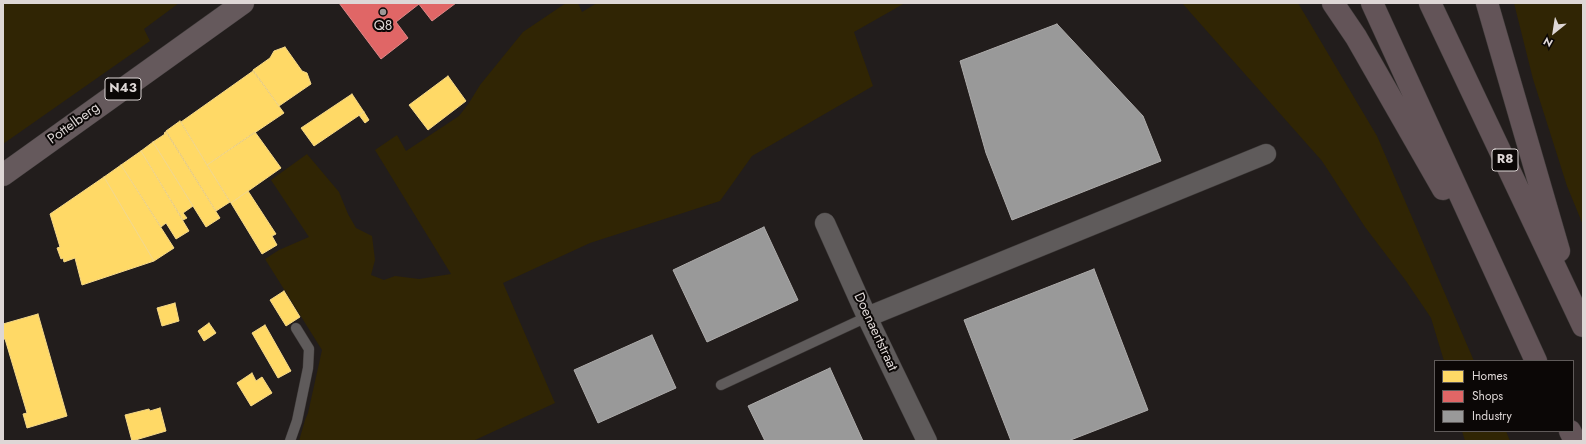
<!DOCTYPE html>
<html>
<head>
<meta charset="utf-8">
<style>
  body { margin:0 }
  #map { position:relative; width:1586px; height:444px; overflow:hidden; background:#221d1c; font-family:Jost,sans-serif }
  canvas { display:block }
  .frame { position:absolute; inset:0; border:4px solid #ded7d6; pointer-events:none }
  .legend { position:absolute; left:1434px; top:360px; width:140px; height:72px; box-sizing:border-box; background:#0b0706; border:1px solid #5f5a59; margin:0; padding:5px 7px; list-style:none; font-size:12px; color:#ded7d6 }
  .legend li { display:flex; align-items:center; gap:8px; height:20px }
  .legend b { width:20px; border:1px solid #5f5a59 }
  .north { position:absolute; left:1534px; top:12px; width:40px; height:40px; -webkit-text-stroke:3px #0b0706; paint-order:stroke; rotate:210deg; font-size:11px; font-weight:700; line-height:16px; text-align:center; color:#ded7d6 }
  .north::after { content:''; display:block; margin:auto; width:14px; height:18px; background:#ded7d6; clip-path:polygon(50% 0,100% 100%,50% 72%,0 100%) }
</style>
</head>
<body>
<div id="map">
<canvas width="1586" height="444"></canvas>
<div class="frame"></div>
<ul class="legend">
<li><b style="height:11px;background:#ffd966"></b>Homes</li>
<li><b style="height:11px;background:#e06666"></b>Shops</li>
<li><b style="height:11px;background:#999"></b>Industry</li>
</ul>
<div class="north">N</div>
</div>
<script>
const ctx = document.querySelector('canvas').getContext('2d');
ctx.lineJoin = 'round';
function fill(path, color) {
  ctx.fillStyle = color;
  ctx.fill(path, 'evenodd');
}
function toPath(rows) {
  const path = new Path2D();
  for (const r of rows) {
    path.moveTo(r[0], r[1]);
    for (let i = 2; i < r.length; i += 2) path.lineTo(r[i], r[i + 1]);
  }
  return path;
}
function stroke(path, color, width, dash) {
  ctx.strokeStyle = color;
  ctx.lineWidth = width;
  ctx.lineCap = dash ? 'butt' : 'round';
  ctx.setLineDash(dash || []);
  ctx.stroke(path);
}
function label(font, color, halo, rows, align = 'center') {
  ctx.font = font + ' Jost,sans-serif';
  ctx.lineWidth = 4;
  ctx.setLineDash([]);
  ctx.textBaseline = 'middle';
  ctx.strokeStyle = halo;
  ctx.fillStyle = color;
  for (const [text, x, y, turn = 0] of rows) {
    ctx.save();
    ctx.translate(x, y);
    ctx.rotate((+turn || 0) * Math.PI / 180);
    ctx.textAlign = isNaN(turn) ? turn : align;
    if (halo) ctx.strokeText(text, 0, 0);
    ctx.fillText(text, 0, 0);
    ctx.restore();
  }
}
fill(toPath([
  [3,3,179,3,144,29,150,41,3,144],
  [566,3,578,3,582,12,597,3,905,3,854,32,873,86,752,156,720,201,590,243,503,283,555,403,473,441,299,441,305,420,308,413,322,350,265,259,279,250,309,237,271,180,307,154,339,192,348,214,356,228,372,236,375,260,371,275,384,280,395,276,419,279,451,274,375,150,397,135,406,151,459,116,469,103,480,85,523,32],
  [1182,3,1298,3,1377,136,1474,361,1444,361,1431,318,1406,281,1365,227,1322,161],
  [1514,3,1583,3,1583,225,1567,186,1533,79],
  [1462,431,1506,431,1510,441,1465,441]
]), '#302504');
const homes = toPath([
  [285,47,302,71,307,73,311,84,279,106,253,70,270,58,274,51,285,47],
  [253,71,284,113,207,165,181,122,253,71],
  [448,76,466,101,428,130,409,105,448,76],
  [352,94,364,112,314,146,301,128,352,94],
  [364,112,369,120,365,123,359,115,364,112],
  [180,121,230,202,216,211,166,131,180,121],
  [166,132,220,218,206,227,153,142,165,134,164,133,166,132],
  [255,132,281,168,231,203,207,165,255,132],
  [153,142,193,206,183,213,187,218,183,220,141,151,153,142],
  [141,151,189,231,176,239,166,223,161,227,121,165,141,151],
  [121,165,174,248,154,261,104,177,121,165],
  [104,177,154,261,82,285,75,258,64,262,63,258,61,259,57,248,60,247,50,214,104,177],
  [248,191,276,234,272,236,277,245,262,254,231,203,248,191],
  [284,291,300,317,286,326,270,300,284,291],
  [175,303,179,321,162,326,157,308,175,303],
  [38,314,67,416,27,428,23,414,27,413,5,339,3,339,3,324,38,314],
  [209,323,216,333,204,341,198,331,209,323],
  [265,325,291,371,278,378,252,333,265,325],
  [252,373,256,381,262,377,272,393,251,406,237,383,252,373],
  [160,408,166,431,132,441,125,415,149,409,150,411,160,408]
]);
fill(homes, '#ffd966');
stroke(homes, '#f5d888', 1);
const shops = toPath([
  [339,3,418,3,419,4,396,22,408,38,381,59,339,3],
  [418,3,456,3,432,21,418,3]
]);
fill(shops, '#e06666');
stroke(shops, '#df8888', 1);
const industry = toPath([
  [1057,24,1143,116,1161,161,1012,220,986,153,960,61,1057,24],
  [764,227,798,300,707,342,673,270,764,227],
  [1094,269,1148,410,1068,441,1011,441,964,320,1094,269],
  [652,335,676,388,598,423,574,370,652,335],
  [830,368,863,441,765,441,748,406,830,368]
]);
fill(industry, '#999');
stroke(industry, '#aeacab', 1);
const service = toPath([
  [721,385,867,317],
  [290,441,297,421,308,368,309,349,296,328]
]);
const minor = toPath([
  [825,223,867,317,927,441],
  [867,317,1266,154]
]);
const primary = toPath([
  [3,175,243,3]
]);
const motorway = toPath([
  [1333,3,1356,37,1443,189],
  [1372,3,1536,361],
  [1430,3,1583,326],
  [1487,3,1559,251],
  [1570,431,1575,441]
]);
stroke(service, '#3d3938', 11);
stroke(minor, '#3d3938', 21);
stroke(primary, '#3d3938', 23);
stroke(motorway, '#3d3938', 23);
stroke(service, '#5f5b5b', 10);
stroke(minor, '#5f5b5b', 20);
stroke(primary, '#65595c', 22);
stroke(motorway, '#635458', 22);
for (const [x, y, r, color] of [
  [383,12,4,"#9c9695"]
]) {
  const dot = new Path2D();
  dot.arc(x, y, r, 0, 2 * Math.PI);
  ctx.fillStyle = color;
  ctx.fill(dot);
  stroke(dot, '#0b0706', 1.5);
}
for (const [x, y, w] of [
  [123,89,36],
  [1505,160,26]
]) {
  const box = new Path2D();
  box.roundRect(x - w / 2, y - 11, w, 22, 3);
  ctx.fillStyle = '#0b0706';
  ctx.fill(box);
  stroke(box, '#ded7d6', 1);
}
label('bold 13px', '#ded7d6', null, [
  ["N43",123,89],
  ["R8",1505,160]
]);
label('14px', '#ded7d6', '#0b0706', [
  ["Q8",383,27]
]);
label('14px', '#ded7d6', '#0b0706', [
  ["Pottelberg",74,124,-36],
  ["Doenaertstraat",875,332,65]
]);
</script>
</body>
</html>
